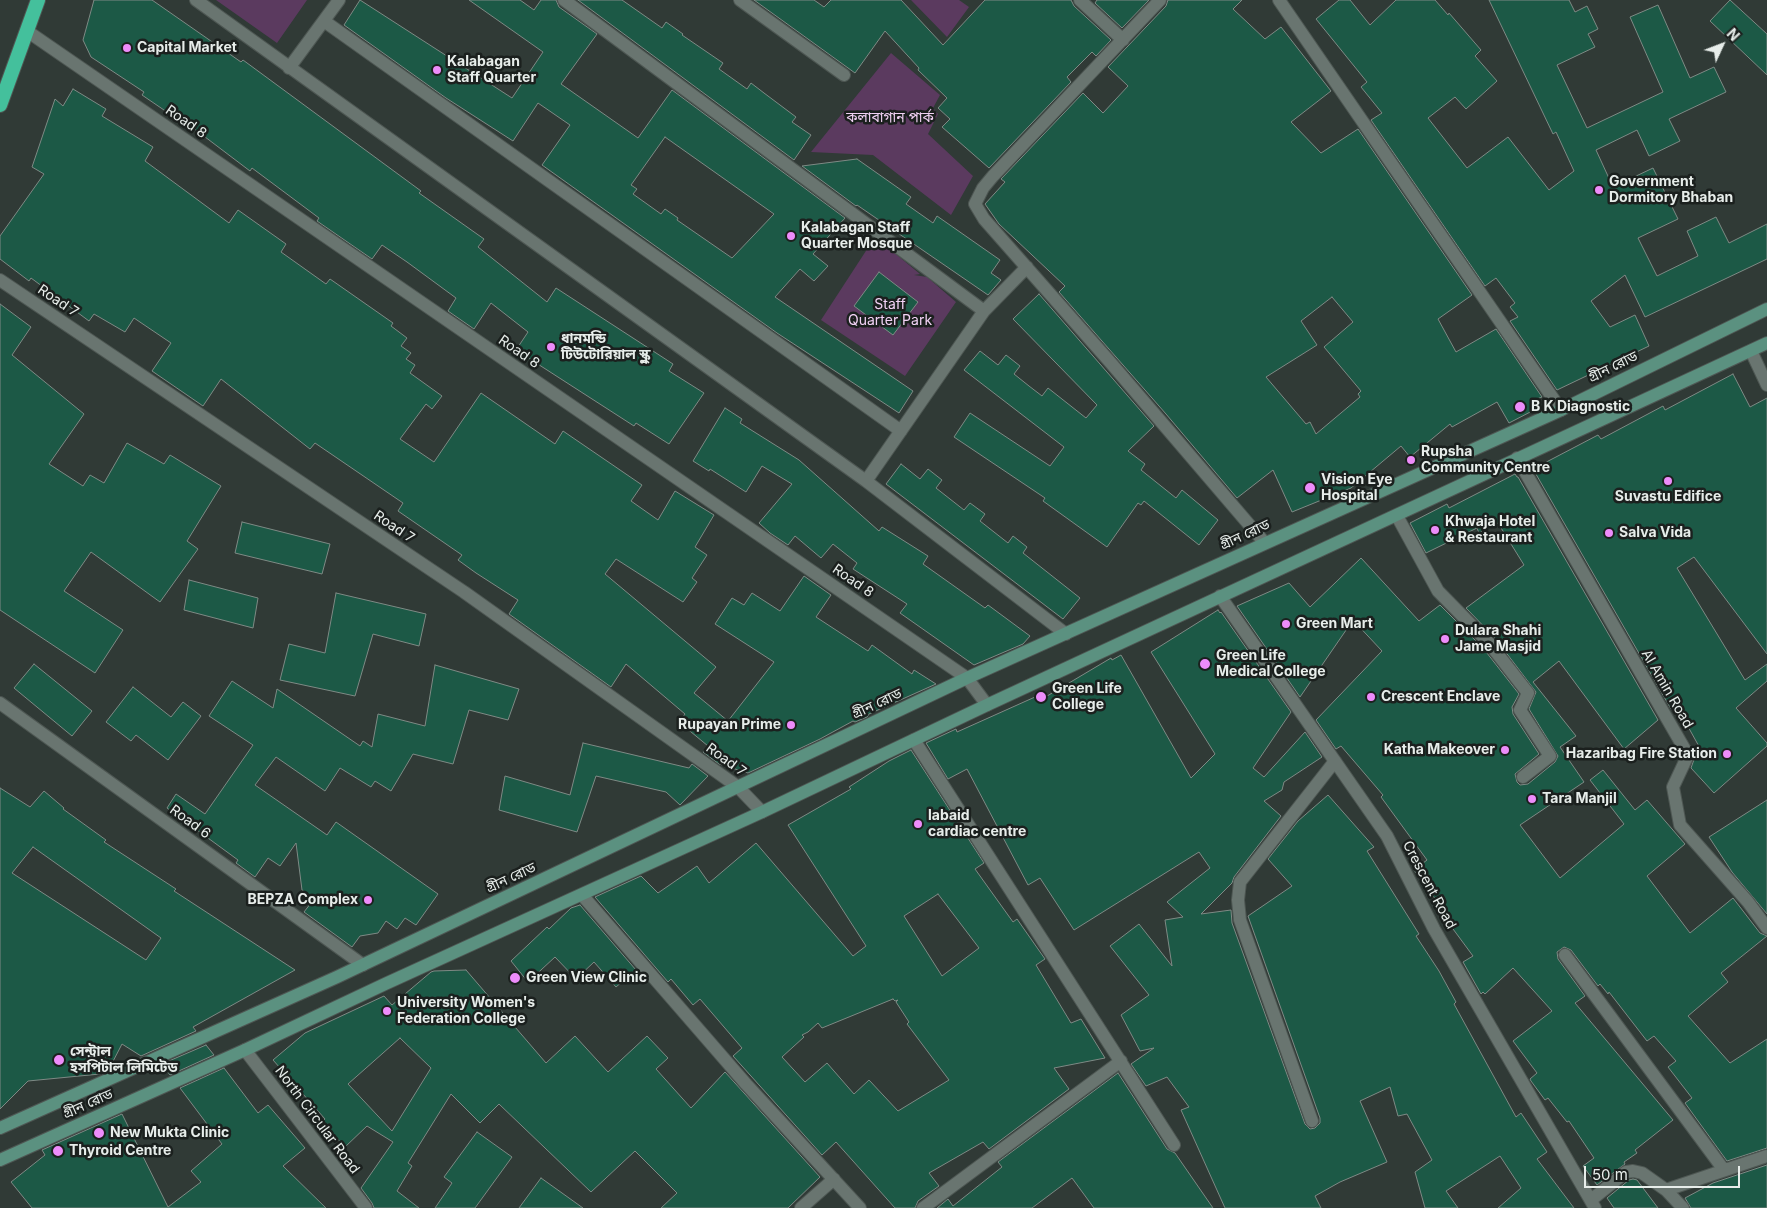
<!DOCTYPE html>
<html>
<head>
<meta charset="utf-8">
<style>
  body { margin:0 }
  #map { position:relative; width:1767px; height:1208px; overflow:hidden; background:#303a36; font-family:Inter,sans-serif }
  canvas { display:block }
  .north { position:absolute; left:1697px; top:20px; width:50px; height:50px; -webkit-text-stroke:4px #1b201e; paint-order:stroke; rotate:47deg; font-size:14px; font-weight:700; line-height:20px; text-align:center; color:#e7edea }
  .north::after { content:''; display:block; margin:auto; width:18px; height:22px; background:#e7edea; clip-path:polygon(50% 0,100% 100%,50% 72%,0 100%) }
  .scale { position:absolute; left:1584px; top:1166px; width:156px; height:22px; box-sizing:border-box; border:2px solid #e7edea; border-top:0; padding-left:6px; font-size:15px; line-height:18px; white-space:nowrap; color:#e7edea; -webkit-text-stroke:4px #1b201e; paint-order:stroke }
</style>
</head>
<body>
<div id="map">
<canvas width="1767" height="1208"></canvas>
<div class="north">N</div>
<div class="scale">50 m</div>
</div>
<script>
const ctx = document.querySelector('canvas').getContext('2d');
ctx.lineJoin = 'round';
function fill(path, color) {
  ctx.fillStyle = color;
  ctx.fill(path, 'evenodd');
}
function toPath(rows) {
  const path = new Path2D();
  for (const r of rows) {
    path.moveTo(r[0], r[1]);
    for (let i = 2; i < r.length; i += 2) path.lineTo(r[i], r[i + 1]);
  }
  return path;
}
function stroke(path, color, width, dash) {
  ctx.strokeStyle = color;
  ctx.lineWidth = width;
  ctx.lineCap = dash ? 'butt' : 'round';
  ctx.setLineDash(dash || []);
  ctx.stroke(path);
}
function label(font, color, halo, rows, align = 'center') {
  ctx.font = font + ' Inter,"Noto Sans Bengali",sans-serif';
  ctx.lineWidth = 5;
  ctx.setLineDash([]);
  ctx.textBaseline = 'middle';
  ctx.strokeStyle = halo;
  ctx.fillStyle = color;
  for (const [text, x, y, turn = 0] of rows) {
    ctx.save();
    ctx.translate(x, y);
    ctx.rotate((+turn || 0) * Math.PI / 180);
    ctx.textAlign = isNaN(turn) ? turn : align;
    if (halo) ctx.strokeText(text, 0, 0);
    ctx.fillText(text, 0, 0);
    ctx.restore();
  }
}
fill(toPath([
  [216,0,307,0,277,43],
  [911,0,959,0,969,7,947,37],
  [891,53,940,95,933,108,938,114,928,134,973,176,951,215,873,155,811,152],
  [875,237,920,274,914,275,927,277,956,302,905,376,821,320]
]), '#5b3a5f');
const building = toPath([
  [94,0,152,0,241,62,243,60,421,191,419,193,484,239,478,247,547,302,556,288,673,364,669,371,704,393,669,444,636,423,634,426,516,350,528,332,491,303,474,329,448,311,456,298,407,262,382,245,372,259,317,221,319,218,252,168,250,171,184,121,183,123,142,95,144,92,91,57,83,40,94,0],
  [360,0,512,98,543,52,469,0,520,0,534,10,541,0,556,0,559,7,597,34,561,84,638,138,672,90,845,218,813,254,828,266,814,281,800,269,775,297,913,391,899,413,777,333,542,165,570,125,538,103,513,141,446,98,344,25,360,0],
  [665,137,774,214,732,258,677,220,678,218,665,209,661,214,633,194,637,189,631,185,665,137],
  [578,0,622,0,662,28,666,22,683,34,682,35,723,63,719,69,747,89,751,83,764,93,796,117,792,122,811,135,794,160,578,0],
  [754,0,814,0,824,7,831,0,901,0,943,45,985,0,1071,0,1074,6,1111,40,1096,56,1092,52,1067,77,1071,82,989,168,942,127,950,119,938,108,947,98,918,70,919,68,885,31,855,73,754,0],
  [1097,0,1149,0,1122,28,1095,3,1097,0],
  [1168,0,1242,0,1233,9,1265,39,1281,27,1331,91,1291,122,1321,153,1358,129,1472,295,1438,319,1456,352,1496,329,1542,397,1532,401,1536,409,1509,423,1497,402,1452,427,1450,424,1410,457,1401,446,1351,488,1292,512,1273,470,1237,498,1166,414,1059,292,1065,286,999,224,985,204,1005,182,1001,179,1083,93,1103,113,1128,86,1108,67,1166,6,1168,0],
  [1332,297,1353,322,1324,347,1361,391,1358,394,1360,397,1316,434,1310,422,1306,424,1266,377,1317,345,1301,321,1332,297],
  [1339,0,1350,0,1370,25,1396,0,1435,0,1448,15,1449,13,1481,50,1475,56,1497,81,1466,109,1455,97,1428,118,1467,168,1508,137,1549,190,1574,171,1556,132,1553,134,1489,0,1569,0,1575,12,1587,6,1598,29,1588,34,1595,47,1557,65,1587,128,1663,92,1630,17,1658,5,1690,78,1714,67,1726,92,1669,119,1680,141,1649,156,1637,130,1596,150,1613,187,1653,168,1678,219,1638,238,1657,276,1698,256,1687,231,1716,217,1729,243,1767,224,1767,259,1645,317,1625,275,1591,301,1610,327,1635,315,1649,346,1557,390,1510,321,1518,317,1510,307,1515,303,1496,278,1485,286,1371,120,1382,113,1361,87,1367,82,1316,19,1339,0],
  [1730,0,1767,34,1767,75,1710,21,1730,0],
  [73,89,106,109,102,116,153,147,145,161,229,223,238,210,286,244,281,252,326,284,330,279,393,323,391,326,407,338,401,346,411,353,406,359,415,365,410,373,442,396,432,409,426,404,400,439,434,462,481,393,555,444,563,431,642,485,631,501,658,520,675,491,714,515,695,547,707,555,692,578,697,582,683,602,616,559,605,574,716,667,694,693,728,721,774,662,715,624,732,598,744,605,752,593,780,611,804,576,831,595,816,617,868,651,872,645,912,674,914,670,936,684,869,714,867,717,855,722,853,721,820,739,748,773,719,764,703,752,708,746,679,722,685,714,626,664,611,687,509,614,518,600,476,573,458,560,462,555,398,511,403,503,315,443,310,449,221,379,203,406,152,371,171,343,134,318,125,332,94,314,89,321,31,278,29,281,0,259,0,236,44,174,32,167,55,99,63,106,73,89],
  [857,159,911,197,906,204,933,223,937,216,1000,260,991,273,1001,280,988,295,857,205,856,206,802,166,857,159],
  [879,272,918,302,893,335,854,306,879,272],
  [1039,294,1154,426,1128,451,1145,464,1141,470,1176,498,1182,490,1218,520,1199,545,1144,501,1141,505,1138,503,1107,547,1043,501,1045,498,954,437,970,413,1050,466,1064,447,964,370,980,351,998,365,1006,355,1020,366,1014,374,1029,386,1042,396,1048,388,1086,418,1097,405,1013,319,1039,294],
  [0,304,31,327,12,355,84,414,49,464,83,486,90,475,104,483,127,443,164,464,170,455,221,486,187,541,198,549,160,602,91,552,64,591,123,630,95,673,0,610,0,304],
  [1733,374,1750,407,1767,398,1767,654,1694,557,1677,568,1745,680,1767,664,1767,681,1736,708,1767,743,1767,746,1714,793,1691,768,1696,754,1701,750,1676,705,1671,709,1533,469,1598,435,1601,439,1663,406,1665,410,1733,374],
  [725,408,742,419,740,423,799,460,879,531,882,527,928,556,923,564,985,608,988,605,1030,636,1023,644,974,665,900,613,907,604,853,569,857,563,833,544,821,558,795,536,788,545,770,533,759,523,792,484,762,466,746,492,710,469,709,471,693,461,725,408],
  [901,464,920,479,928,469,942,480,936,488,964,510,970,503,985,514,980,521,1008,543,1013,536,1027,547,1023,553,1080,598,1063,619,886,484,901,464],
  [1515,474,1517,477,1518,477,1658,720,1624,749,1559,661,1533,682,1576,736,1560,747,1584,782,1520,825,1560,878,1624,824,1590,780,1603,770,1635,810,1647,800,1685,844,1647,876,1690,933,1733,898,1760,933,1767,936,1721,973,1728,982,1688,1016,1730,1063,1767,1039,1767,1148,1727,1161,1685,1103,1692,1098,1668,1067,1676,1061,1654,1036,1647,1041,1609,992,1608,994,1600,984,1598,986,1571,950,1564,947,1557,952,1558,959,1585,996,1575,1003,1673,1120,1635,1150,1637,1153,1624,1162,1625,1164,1597,1185,1583,1166,1594,1158,1569,1121,1567,1122,1548,1098,1545,1100,1531,1081,1530,1079,1537,1073,1513,1041,1552,1011,1513,968,1485,994,1483,992,1481,994,1463,962,1473,956,1439,910,1442,908,1414,870,1427,860,1381,797,1383,795,1341,746,1336,749,1316,720,1382,651,1353,620,1300,697,1237,606,1289,583,1310,607,1361,558,1419,621,1440,605,1483,648,1519,694,1512,707,1513,714,1539,754,1515,774,1517,782,1520,785,1528,784,1555,762,1558,756,1529,709,1536,692,1495,638,1466,608,1524,565,1498,523,1479,533,1477,528,1426,553,1410,523,1447,504,1449,508,1515,474],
  [242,522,330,544,322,574,235,553,242,522],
  [189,580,258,598,253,628,184,610,189,580],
  [336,593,426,614,419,646,373,634,355,696,280,680,289,644,325,653,336,593],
  [1218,610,1220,613,1221,612,1291,712,1253,768,1264,777,1305,732,1322,757,1284,782,1282,790,1264,801,1281,816,1234,877,1232,883,1201,914,1231,910,1232,923,1305,1124,1310,1129,1315,1128,1320,1123,1320,1118,1248,916,1292,886,1268,859,1298,821,1328,795,1374,847,1367,851,1419,934,1416,936,1439,971,1456,1002,1454,1004,1516,1117,1521,1113,1547,1152,1537,1159,1574,1208,1498,1208,1521,1188,1500,1156,1446,1191,1458,1208,1425,1208,1415,1172,1432,1160,1407,1114,1398,1116,1390,1087,1360,1101,1387,1162,1340,1182,1315,1196,1321,1208,1225,1208,1181,1110,1189,1107,1167,1077,1146,1086,1131,1064,1154,1048,1140,1051,1121,1015,1149,995,1110,946,1139,924,1172,966,1165,920,1183,917,1167,902,1210,868,1199,852,1074,930,1040,878,1028,885,967,769,948,779,926,743,956,729,957,732,1035,697,1037,702,1111,658,1112,660,1121,655,1191,778,1215,754,1151,652,1218,610],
  [34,664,92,711,72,736,14,688,34,664],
  [435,665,519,689,508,720,469,710,453,764,413,754,391,791,375,781,371,787,340,768,325,791,276,757,255,785,327,835,336,822,438,894,416,925,405,918,397,929,386,921,378,933,360,936,352,947,304,912,314,899,302,890,296,843,280,866,268,858,255,877,236,863,238,860,167,808,176,794,205,814,253,745,209,716,232,681,273,708,277,689,360,746,363,741,372,747,378,714,425,726,435,665],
  [133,687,171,717,183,702,201,716,168,760,136,735,131,741,106,722,133,687],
  [583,743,689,768,692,764,708,776,680,805,666,792,596,776,577,832,499,810,505,776,570,795,583,743],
  [911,750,984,863,975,869,1013,922,1017,919,1045,959,1036,965,1071,1023,1081,1019,1105,1058,1054,1068,1069,1089,989,1149,983,1142,929,1173,939,1186,918,1201,915,1208,895,1208,836,1142,822,1155,733,1056,742,1048,700,999,693,1005,671,979,668,982,595,897,641,876,658,893,697,866,709,883,756,843,853,956,866,946,788,825,851,789,849,787,889,761,911,750],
  [938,894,979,948,942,976,904,916,938,894],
  [893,999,895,1001,898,1000,896,1002,909,1022,907,1024,949,1080,898,1111,869,1080,854,1094,827,1063,805,1082,782,1057,804,1037,802,1035,808,1032,818,1023,822,1028,893,999],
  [0,788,30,807,44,791,64,808,63,809,106,840,104,842,176,889,174,891,295,970,193,1027,196,1031,141,1056,122,1044,108,1071,100,1074,28,1081,0,1109,0,788],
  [33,847,161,938,146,960,12,873,33,847],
  [1767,800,1767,914,1732,872,1709,837,1767,800],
  [580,905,636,970,616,987,594,962,576,979,555,957,528,982,511,961,547,927,549,929,571,908,580,905],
  [466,970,546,1063,575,1036,608,1072,647,1036,668,1058,656,1069,691,1108,725,1072,820,1177,788,1208,661,1208,677,1193,635,1151,591,1192,499,1104,480,1123,451,1094,408,1163,412,1166,397,1191,419,1208,374,1208,372,1203,361,1188,393,1142,367,1126,345,1147,322,1122,325,1119,273,1060,305,1033,384,996,392,1005,431,972,434,971,466,970],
  [400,1038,431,1068,392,1131,348,1084,400,1038],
  [206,1045,214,1055,170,1075,162,1064,206,1045],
  [224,1068,258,1113,268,1105,305,1148,283,1166,326,1208,32,1208,11,1182,45,1155,42,1150,122,1114,168,1207,201,1182,191,1171,222,1144,180,1088,224,1068],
  [1118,1073,1167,1149,1175,1153,1213,1208,1094,1208,1072,1178,1032,1208,937,1208,948,1199,953,1206,1002,1167,998,1162,1118,1073],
  [477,1132,512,1157,475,1208,435,1208,452,1183,444,1177,477,1132],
  [1767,1165,1767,1208,1691,1208,1685,1198,1713,1183,1767,1165],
  [541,1178,583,1208,519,1208,541,1178],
  [1633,1179,1637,1180,1658,1208,1614,1208,1607,1198,1629,1180,1633,1179]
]);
fill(building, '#1c5946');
stroke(building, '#7e8a85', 1);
const minor = toPath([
  [196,0,866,481,1066,634],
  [564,0,984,311],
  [740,0,844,75],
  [1080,0,1123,40],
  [1160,0,993,176,983,188,975,204,984,219,1110,362,1264,542],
  [1279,0,1561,410],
  [324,21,901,431],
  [27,31,967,678,987,705],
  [289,68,339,0],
  [0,280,464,592,738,787,762,812],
  [1751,351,1767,385],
  [1517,458,1688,755,1673,787,1680,825,1748,902,1767,928],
  [866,481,984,311,1027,267],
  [1397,516,1438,591,1489,643,1528,693,1520,710,1550,756,1523,777],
  [1220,596,1387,836,1434,929,1595,1208],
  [0,703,363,965],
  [914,740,1174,1145],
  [582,895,746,1084,860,1208],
  [1565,955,1724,1170],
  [245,1050,366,1208],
  [1312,1121,1240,920,1238,900,1240,882,1335,761],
  [1666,1190,1767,1156],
  [1591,1200,1626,1172,1633,1171,1642,1173,1666,1190,1683,1208],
  [801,1208,834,1179],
  [923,1208,1121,1061]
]);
const secondary = toPath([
  [0,1128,337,977,967,678,1561,410,1767,309],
  [0,1160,245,1050,385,984,762,812,987,705,1767,343]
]);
const trunk = toPath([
  [0,105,38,0]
]);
stroke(minor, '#4e5753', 14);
stroke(secondary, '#4e5753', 14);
stroke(trunk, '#4e5753', 16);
stroke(minor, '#697570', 12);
stroke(secondary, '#5b9180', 12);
stroke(trunk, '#44c09c', 14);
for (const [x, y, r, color] of [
  [127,48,5,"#ed8cfa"],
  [437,70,5,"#ed8cfa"],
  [1599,190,5,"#ed8cfa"],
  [791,236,5,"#ed8cfa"],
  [551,347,5,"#ed8cfa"],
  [1520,407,6,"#ed8cfa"],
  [1411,460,5,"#ed8cfa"],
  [1668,481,5,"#ed8cfa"],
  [1310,488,6,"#ed8cfa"],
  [1435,530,5,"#ed8cfa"],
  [1609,533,5,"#ed8cfa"],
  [1286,624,5,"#ed8cfa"],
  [1445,639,5,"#ed8cfa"],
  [1205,664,6,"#ed8cfa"],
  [1041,697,6,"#ed8cfa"],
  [1371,697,5,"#ed8cfa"],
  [791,725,5,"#ed8cfa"],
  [1505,750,5,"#ed8cfa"],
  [1727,754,5,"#ed8cfa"],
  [1532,799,5,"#ed8cfa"],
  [918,824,5,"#ed8cfa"],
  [368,900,5,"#ed8cfa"],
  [515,978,6,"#ed8cfa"],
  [387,1011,5,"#ed8cfa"],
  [59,1060,6,"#ed8cfa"],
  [99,1133,6,"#ed8cfa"],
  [58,1151,6,"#ed8cfa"]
]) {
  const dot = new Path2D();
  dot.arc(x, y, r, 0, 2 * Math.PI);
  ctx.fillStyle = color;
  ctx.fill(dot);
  stroke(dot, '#1b201e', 2);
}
label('bold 14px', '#e7edea', '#1b201e', [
  ["Capital Market",137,48],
  ["Kalabagan",447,62],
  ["Staff Quarter",447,78],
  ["Government",1609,182],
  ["Dormitory Bhaban",1609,198],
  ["Kalabagan Staff",801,228],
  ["Quarter Mosque",801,244],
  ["ধানমন্ডি",561,339],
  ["টিউটোরিয়াল স্কুল",561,355],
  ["B K Diagnostic",1531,407],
  ["Rupsha",1421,452],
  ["Community Centre",1421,468],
  ["Vision Eye",1321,480],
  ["Hospital",1321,496],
  ["Suvastu Edifice",1668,497,"center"],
  ["Khwaja Hotel",1445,522],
  ["& Restaurant",1445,538],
  ["Salva Vida",1619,533],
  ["Green Mart",1296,624],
  ["Dulara Shahi",1455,631],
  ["Jame Masjid",1455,647],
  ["Green Life",1216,656],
  ["Medical College",1216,672],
  ["Green Life",1052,689],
  ["College",1052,705],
  ["Crescent Enclave",1381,697],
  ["Rupayan Prime",781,725,"right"],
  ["Katha Makeover",1495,750,"right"],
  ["Hazaribag Fire Station",1717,754,"right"],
  ["Tara Manjil",1542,799],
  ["labaid",928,816],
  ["cardiac centre",928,832],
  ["BEPZA Complex",358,900,"right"],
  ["Green View Clinic",526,978],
  ["University Women's",397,1003],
  ["Federation College",397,1019],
  ["সেন্ট্রাল",70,1052],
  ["হসপিটাল লিমিটেড",70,1068],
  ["New Mukta Clinic",110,1133],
  ["Thyroid Centre",69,1151]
], 'left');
label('14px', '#f2d2f5', '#1b201e', [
  ["কলাবাগান পার্ক",890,118],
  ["Staff",890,305],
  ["Quarter Park",890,321]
]);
label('14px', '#e7edea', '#1b201e', [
  ["Road 8",186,122,35],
  ["Road 7",58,301,34],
  ["Road 8",519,352,35],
  ["গ্রীন রোড",1613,367,-26],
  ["Road 7",394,527,34],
  ["গ্রীন রোড",1245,535,-25],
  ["Road 8",853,581,35],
  ["Al Amin Road",1667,689,60],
  ["গ্রীন রোড",877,704,-25],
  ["Road 7",726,760,36],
  ["Road 6",190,822,36],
  ["গ্রীন রোড",511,878,-25],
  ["Crescent Road",1429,885,62],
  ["গ্রীন রোড",88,1104,-24],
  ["North Circular Road",317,1120,53]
]);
</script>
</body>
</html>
